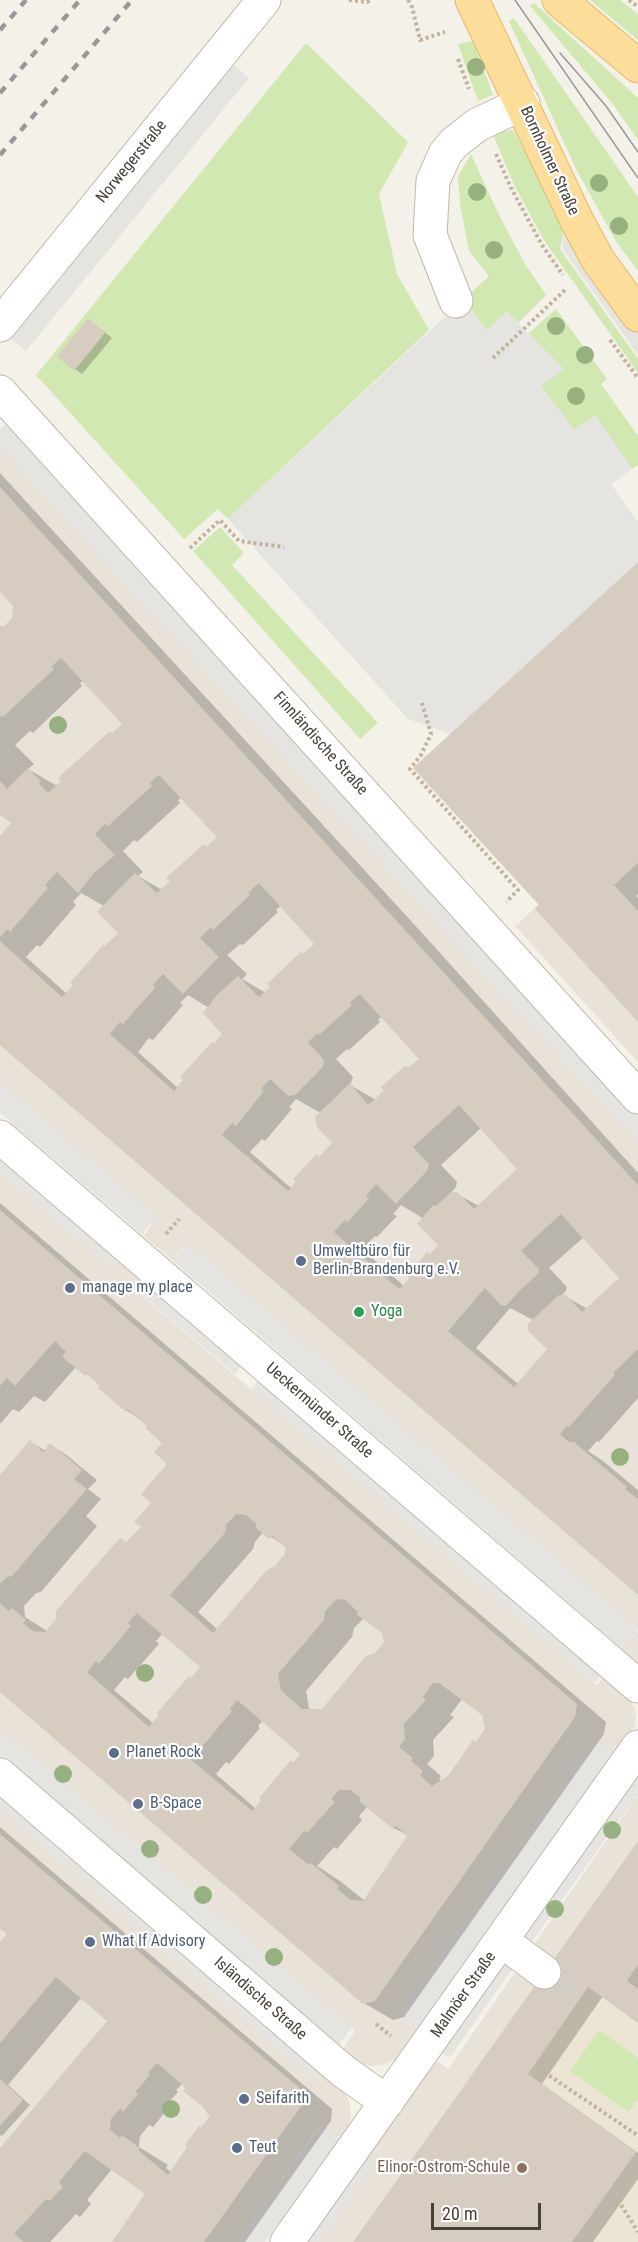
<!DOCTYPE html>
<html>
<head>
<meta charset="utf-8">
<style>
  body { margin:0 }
  #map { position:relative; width:638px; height:2242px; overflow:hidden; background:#f4f1e9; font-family:"Roboto Condensed",sans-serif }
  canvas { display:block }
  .scale { position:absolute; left:431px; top:2203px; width:110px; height:27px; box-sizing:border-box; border:3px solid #484138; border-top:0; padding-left:8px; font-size:18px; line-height:21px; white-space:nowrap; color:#484138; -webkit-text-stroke:4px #fff; paint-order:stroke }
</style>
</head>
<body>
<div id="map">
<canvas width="638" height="2242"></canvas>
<div class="scale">20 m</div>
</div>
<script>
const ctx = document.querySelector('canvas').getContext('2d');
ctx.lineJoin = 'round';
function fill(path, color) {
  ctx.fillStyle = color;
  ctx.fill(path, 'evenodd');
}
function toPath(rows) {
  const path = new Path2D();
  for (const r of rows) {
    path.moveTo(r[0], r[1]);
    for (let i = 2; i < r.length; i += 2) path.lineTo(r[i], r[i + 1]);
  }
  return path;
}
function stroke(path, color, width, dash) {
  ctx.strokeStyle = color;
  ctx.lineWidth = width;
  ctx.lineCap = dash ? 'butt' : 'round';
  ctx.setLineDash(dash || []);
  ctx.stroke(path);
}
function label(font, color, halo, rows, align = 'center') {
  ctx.font = font + ' "Roboto Condensed",sans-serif';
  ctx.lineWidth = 4.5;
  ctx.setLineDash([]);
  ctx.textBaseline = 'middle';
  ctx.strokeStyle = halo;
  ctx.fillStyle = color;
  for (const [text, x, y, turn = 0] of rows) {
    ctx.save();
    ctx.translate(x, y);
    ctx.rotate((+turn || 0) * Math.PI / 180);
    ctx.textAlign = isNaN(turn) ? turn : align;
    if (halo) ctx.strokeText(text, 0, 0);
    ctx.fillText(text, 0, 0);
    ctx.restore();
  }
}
fill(toPath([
  [0,448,638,1143,638,1629,187,1243,177,1255,170,1258,144,1236,156,1216,0,1082],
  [638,814,638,1062,515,926],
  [0,1173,112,1269,119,1261,141,1280,134,1289,594,1683,597,1685,604,1677,630,1699,636,1712,635,1726,617,1752,612,1752,595,1741,397,2016,413,2029,414,2036,399,2057,386,2064,371,2066,357,2063,344,2053,343,2049,355,2031,0,1729],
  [638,1630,638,1665,622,1649],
  [638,1795,638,2242,318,2242,372,2165,369,2162,367,2155,437,2061,448,2069],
  [0,1810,317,2082,323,2076,330,2078,341,2088,348,2098,351,2112,350,2125,344,2135,336,2137,319,2126,237,2242,0,2242]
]), '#e8e2d8');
fill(toPath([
  [552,1962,638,2023,638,2242,353,2242]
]), '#ede5d4');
fill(toPath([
  [590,0,620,0,638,14,638,40],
  [534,3,638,98,638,140,612,103,530,6],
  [514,18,638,197,638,271,617,243,576,169,509,21],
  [473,41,493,95,478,101,458,44],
  [306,43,408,142,379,194,397,274,429,330,228,519,218,509,184,539,36,375],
  [513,130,565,227,560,249,638,359,638,373,545,242,514,185,492,132],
  [471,154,499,215,525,264,546,295,518,323,507,312,487,330,463,300,489,276,469,251,460,204,458,176],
  [556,309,607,379,601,384,638,436,638,465,632,469,595,416,574,430,541,386,528,334],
  [220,527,244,553,232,565,378,723,360,739,193,551],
  [599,2030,638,2058,638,2099,628,2112,570,2071]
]), '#d2e8b3');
fill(toPath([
  [229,60,249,78,26,351,7,336],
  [565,227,638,330,638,355,562,248],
  [463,300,487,330,507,312,564,369,541,386,574,430,596,416,632,469,611,484,638,522,638,562,451,734,408,719,228,519],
  [9,421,638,1109,638,1143,0,448,0,429],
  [0,1082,156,1216,144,1232,144,1236,0,1113],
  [0,1158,119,1261,112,1269,0,1173],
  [187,1243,638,1629,622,1649,170,1258,177,1256],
  [141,1280,241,1366,235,1374,134,1288],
  [258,1381,601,1675,594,1683,251,1389],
  [0,1729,352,2028,338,2045,0,1757],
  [595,1741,612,1752,617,1752,414,2036,413,2029,397,2016],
  [638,1775,638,1794,531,1943,523,1938],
  [0,1797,323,2076,317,2083,0,1810],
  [508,1960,515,1965,450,2057,440,2054],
  [320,2126,335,2137,341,2137,265,2242,237,2242],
  [367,2155,369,2162,373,2165,318,2242,306,2242]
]), '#e6e4e1');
fill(toPath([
  [89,320,112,338,82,374,75,369],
  [0,473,423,934,638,1173,638,1398,599,1442,597,1441,588,1451,603,1461,638,1490,638,1593,0,1043,0,838,13,822,0,814,0,627,4,629,14,619,15,606,0,590],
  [84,680,124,724,57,786,28,769,34,764,15,745,30,731,33,733,82,686,80,683],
  [182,797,219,837,162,890,138,876,143,872,123,851,134,840,137,842,180,803,178,800],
  [81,893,104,906,120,933,67,994,26,957,37,945,40,947,76,905,73,902],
  [281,905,316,945,266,993,242,979,247,974,227,955,240,944,243,945,278,912,276,910],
  [188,995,209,1008,224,1034,178,1088,138,1052,149,1038,153,1040,183,1005,180,1003],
  [382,1016,421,1059,410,1069,406,1067,376,1100,350,1085,353,1077,336,1059,347,1049,349,1050,380,1022,378,1020],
  [296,1099,319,1112,324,1111,334,1143,292,1189,250,1152,262,1139,265,1141,292,1109,289,1107],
  [482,1127,519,1169,479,1206,457,1194,450,1194,456,1187,457,1182,441,1165],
  [401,1205,424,1219,440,1244,404,1286,362,1249,375,1236,377,1237,397,1216,393,1214],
  [584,1237,621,1278,588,1309,566,1297,560,1297,566,1291,567,1287,549,1268],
  [510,1308,539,1323,549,1349,518,1384,476,1348],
  [638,563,638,894,636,896,638,898,638,1019,541,905],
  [0,1203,606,1722,604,1734,404,2017,393,2020,364,2003,0,1691,0,1478,30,1442,46,1451,50,1445,65,1454,97,1480,88,1489,101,1499,86,1516,97,1526,41,1592,36,1593,24,1606,25,1617,47,1631,143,1527,169,1464,165,1443,149,1426,126,1410,98,1382,76,1367,45,1402,34,1396,19,1412,13,1409,0,1424],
  [263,1532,287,1547,287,1555,218,1630,198,1612,253,1549,255,1542],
  [364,1618,383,1632,386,1643,323,1710,312,1710,309,1708,306,1691,352,1637,354,1628],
  [163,1633,202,1667,154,1724,114,1690,125,1677,128,1679,159,1644,156,1641],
  [462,1699,483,1715,487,1729,449,1777,442,1781,439,1779,441,1776,427,1764,434,1756,433,1740,454,1717,450,1715],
  [263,1720,303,1754,256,1809,216,1774,226,1762,229,1764,260,1728,258,1726],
  [368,1806,394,1828,409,1836,365,1901,340,1881,317,1866,334,1847,337,1849,362,1820,359,1816],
  [0,1827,332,2109,331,2121,245,2242,114,2242,147,2194,112,2169,87,2200,91,2204,80,2217,76,2214,50,2242,0,2242,0,2150,110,2021,82,1997,8,2085,30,2105,2,2136,0,2135,0,1944,9,1934,0,1927],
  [183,2083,212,2117,171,2172,166,2168,168,2165,139,2147,140,2136,149,2125,153,2127,165,2112,162,2109,178,2092,176,2090],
  [638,1843,638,2021,603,1996,542,2084,638,2153,638,2179,593,2242,354,2242]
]), '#0003');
fill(toPath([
  [88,318,105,333,74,371,57,356],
  [0,487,638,1185,638,1349,613,1373,615,1375,569,1427,568,1425,560,1434,569,1442,574,1442,627,1487,625,1489,638,1499,638,1595,0,1045,0,941,62,997,73,985,70,983,103,945,105,946,118,933,97,912,114,894,135,873,157,893,170,881,166,878,204,844,206,847,217,837,159,775,150,783,152,786,108,826,105,824,95,834,115,855,94,873,78,893,57,872,45,885,48,888,10,932,8,929,0,937,0,836,11,823,0,815,0,781,7,789,28,768,41,781,39,783,48,793,61,781,58,778,110,731,112,733,122,724,61,658,52,666,54,669,3,717,0,716,0,625,3,627,12,618,13,606,0,592],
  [259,883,314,944,303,954,301,952,267,984,270,987,259,997,238,976,218,994,203,1013,222,1034,214,1043,212,1042,180,1077,183,1080,174,1091,110,1034,120,1022,123,1024,155,988,153,985,163,974,183,994,219,957,200,938,211,927,213,930,250,895,248,893],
  [360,994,419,1059,408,1068,406,1065,381,1087,384,1091,368,1105,350,1083,315,1117,317,1127,332,1143,319,1157,317,1154,293,1179,296,1182,288,1191,222,1135,232,1123,236,1126,264,1091,261,1089,270,1079,288,1096,295,1095,323,1067,324,1060,308,1042,318,1033,319,1035,352,1005,350,1002],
  [459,1105,517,1169,474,1209,457,1192,451,1192,436,1206,433,1205,417,1224,438,1245,430,1254,427,1252,407,1276,409,1279,399,1289,334,1232,345,1220,348,1222,369,1198,366,1196,376,1184,396,1204,427,1171,429,1164,413,1147],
  [561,1214,619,1278,582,1312,566,1295,559,1295,528,1324,528,1331,547,1349,514,1387,448,1331,485,1288,501,1305,506,1306,520,1290,538,1274,539,1269,521,1251],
  [638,562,638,863,614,885,638,911,638,1022,535,909,539,905,413,768],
  [0,1210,577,1704,575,1717,375,2001,363,2004,0,1692,0,1603,9,1611,12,1608,26,1620,23,1623,33,1631,45,1632,56,1619,56,1611,120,1538,126,1542,141,1527,134,1522,151,1503,141,1494,167,1464,154,1452,162,1443,145,1428,147,1426,127,1409,125,1411,98,1388,100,1386,87,1374,85,1376,62,1357,66,1352,55,1341,15,1386,7,1378,0,1386],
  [236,1514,246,1515,257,1524,255,1527,269,1539,272,1536,285,1547,285,1554,275,1566,266,1571,213,1633,170,1595,225,1533,226,1525],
  [337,1599,345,1600,358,1612,356,1614,382,1633,384,1642,375,1653,366,1656,322,1709,302,1709,281,1690,278,1674,324,1620,325,1611],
  [137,1613,200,1667,191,1678,189,1676,157,1713,159,1715,149,1727,87,1672,96,1661,99,1664,131,1626,128,1623],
  [433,1683,439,1683,482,1715,485,1729,476,1742,473,1740,448,1776,432,1786,420,1775,423,1771,411,1761,413,1758,399,1747,405,1739,404,1724,426,1700,423,1697],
  [237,1700,300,1754,294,1762,290,1761,259,1798,261,1801,252,1811,188,1757,197,1746,200,1749,232,1711,230,1709],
  [339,1790,350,1790,361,1798,359,1801,393,1829,396,1826,407,1836,363,1901,351,1900,337,1889,339,1886,311,1863,309,1865,289,1849,304,1831,307,1833,335,1802,331,1799],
  [30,1440,43,1452,50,1443,82,1470,74,1479,87,1489,12,1576,7,1577,0,1584,0,1475],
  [0,1834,303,2091,302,2105,204,2242,112,2242,145,2194,85,2151,59,2182,63,2187,50,2201,46,2199,14,2234,24,2242,0,2242,0,2148,107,2021,56,1977,0,2043,0,1942,7,1934,0,1929],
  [157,2063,186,2088,183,2091,202,2106,210,2117,201,2127,199,2126,185,2145,187,2147,168,2175,138,2150,140,2148,122,2135,120,2138,110,2130,111,2119,120,2109,123,2112,138,2094,135,2092,150,2075,148,2073],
  [638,1841,638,1965,627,1981,638,1989,638,2023,588,1987,528,2074,636,2152,572,2242,353,2242],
  [0,2079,23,2100,0,2126]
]), '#d6ccbf');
stroke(toPath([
  [544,1972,581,1998]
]), '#d2cec6', 33, [33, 16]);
const minor = toPath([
  [456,301,430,235,433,181,445,154,454,143,477,125,523,103],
  [0,325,264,0],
  [0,392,638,1097],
  [0,1137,638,1686],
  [0,1775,343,2071,387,2102],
  [502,1941,544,1972],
  [287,2242,638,1747]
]);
const major = toPath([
  [472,0,576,219,598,260,638,315],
  [559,0,638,66]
]);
stroke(minor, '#c0b8ac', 35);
stroke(major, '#e2ba6a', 35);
stroke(toPath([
  [349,0,367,2,370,0],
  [408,0,412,7,420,40,445,32],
  [629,0,638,7],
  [458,59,469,89],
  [496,154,511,188,542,245,563,275],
  [610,340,638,378],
  [493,358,565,290],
  [190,548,220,520,239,541,284,547],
  [422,703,431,734,421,755,410,769,518,890,506,902],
  [166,1234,179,1219],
  [586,2001,538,2068,637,2135],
  [376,2024,391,2036],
  [618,2200,638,2232]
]), '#c1b39d', 4, [3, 3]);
stroke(minor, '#fff', 33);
stroke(major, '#fcdd9a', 33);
stroke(toPath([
  [515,0,638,178],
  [560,53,606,106,638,152]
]), '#989898', 1.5);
stroke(toPath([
  [0,30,26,0],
  [0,93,80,0],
  [0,155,132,0]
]), '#989898', 4.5, [8, 8]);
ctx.fillStyle = '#97b080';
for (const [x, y] of [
  [476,67],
  [599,183],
  [477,192],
  [619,226],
  [494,250],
  [556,326],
  [585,355],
  [576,396],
  [58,725],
  [620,1457],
  [145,1673],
  [63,1774],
  [612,1830],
  [150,1849],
  [203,1895],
  [555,1909],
  [274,1957],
  [171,2109]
]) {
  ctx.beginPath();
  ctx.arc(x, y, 9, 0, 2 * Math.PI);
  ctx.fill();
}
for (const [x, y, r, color] of [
  [301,1261,6,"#5c6f8a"],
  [70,1288,6,"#5c6f8a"],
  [359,1312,6,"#2e9e5b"],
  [114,1753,6,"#5c6f8a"],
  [138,1804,6,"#5c6f8a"],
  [90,1942,6,"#5c6f8a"],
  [244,2099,6,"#5c6f8a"],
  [237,2148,6,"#5c6f8a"],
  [522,2168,6,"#8d6e63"]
]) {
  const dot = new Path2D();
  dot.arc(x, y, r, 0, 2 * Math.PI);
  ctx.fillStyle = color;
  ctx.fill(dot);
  stroke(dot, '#fff', 2);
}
label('16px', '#484138', '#fff', [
  ["Bornholmer Straße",549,161,65],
  ["Norwegerstraße",132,162,-51],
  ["Finnländische Straße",320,744,48],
  ["Ueckermünder Straße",319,1411,41],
  ["Malmöer Straße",464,1995,-55],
  ["Isländische Straße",260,1999,41]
]);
label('16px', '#4e5e75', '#fff', [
  ["Umweltbüro für",313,1252],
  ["Berlin-Brandenburg e.V.",313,1270],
  ["manage my place",82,1288],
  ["Planet Rock",126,1753],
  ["B-Space",150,1804],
  ["What If Advisory",102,1942],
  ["Seifarith",256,2099],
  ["Teut",249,2148]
], 'left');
label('16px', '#27864d', '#fff', [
  ["Yoga",371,1312]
], 'left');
label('16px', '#785e54', '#fff', [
  ["Elinor-Ostrom-Schule",510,2168]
], 'right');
</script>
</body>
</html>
